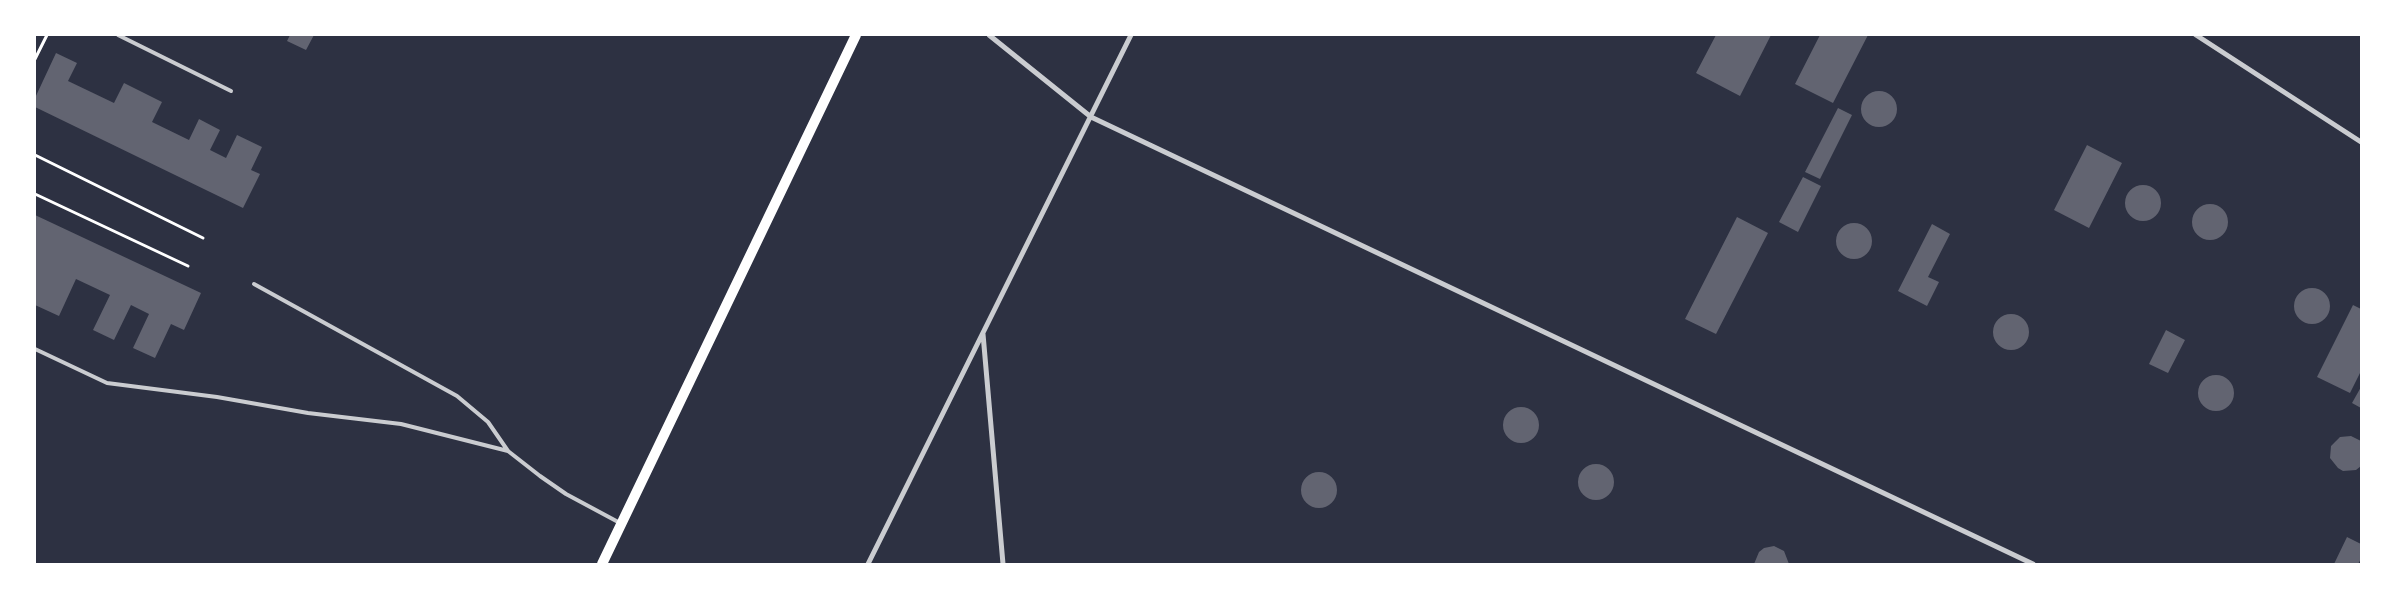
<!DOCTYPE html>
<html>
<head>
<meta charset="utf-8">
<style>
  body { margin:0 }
  #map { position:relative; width:2396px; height:599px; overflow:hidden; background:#2d3142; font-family:Merriweather,serif }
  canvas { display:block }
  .frame { position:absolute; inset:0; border:36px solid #fff; pointer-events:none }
</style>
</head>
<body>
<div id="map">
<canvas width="2396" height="599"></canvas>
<div class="frame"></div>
</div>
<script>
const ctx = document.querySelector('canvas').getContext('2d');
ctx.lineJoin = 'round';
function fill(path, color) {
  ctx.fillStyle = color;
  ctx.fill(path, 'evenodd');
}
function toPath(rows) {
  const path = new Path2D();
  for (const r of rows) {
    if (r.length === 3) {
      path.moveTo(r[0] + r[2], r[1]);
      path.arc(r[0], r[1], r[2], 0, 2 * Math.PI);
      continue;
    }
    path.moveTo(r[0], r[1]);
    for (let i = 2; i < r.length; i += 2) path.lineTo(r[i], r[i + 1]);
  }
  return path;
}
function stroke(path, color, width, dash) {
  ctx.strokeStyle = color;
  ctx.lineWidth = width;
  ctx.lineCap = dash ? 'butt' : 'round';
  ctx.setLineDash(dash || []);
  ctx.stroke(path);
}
fill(toPath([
  [290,35,314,35,306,50,287,41],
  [1716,35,1771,35,1740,96,1696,73],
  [1820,35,1868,35,1833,103,1795,84],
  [56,53,77,63,68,81,114,103,124,83,162,102,152,122,189,140,199,119,220,130,210,150,226,158,237,135,262,147,251,170,260,174,243,208,35,107,35,98],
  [1879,109,18],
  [1838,108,1852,115,1820,179,1805,172],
  [2087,145,2122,163,2089,228,2054,210],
  [1803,177,1821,186,1798,232,1779,222],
  [2143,203,18],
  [2210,222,18],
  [35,215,201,293,184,330,171,324,155,358,133,348,149,314,131,305,114,340,93,330,110,295,76,279,59,316,35,305],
  [1737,217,1768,233,1716,334,1685,319],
  [1854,241,18],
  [1932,224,1950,234,1928,277,1939,282,1927,306,1898,291],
  [2312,306,18],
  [2353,305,2361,309,2361,371,2350,393,2317,377],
  [2011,332,18],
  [2166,330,2185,340,2168,373,2149,364],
  [2216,393,18],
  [2361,387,2361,408,2352,403],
  [1521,425,18],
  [2351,436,2361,441,2361,466,2356,470,2343,471,2338,468,2330,458,2331,446,2340,437],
  [1596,482,18],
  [1319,490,18],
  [2347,537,2361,544,2361,559,2358,564,2334,564],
  [1774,546,1784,551,1789,564,1754,564,1759,552,1764,548]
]), '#626471');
stroke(toPath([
  [35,59,47,35],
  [35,155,203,238],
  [35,194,188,266]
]), '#fff', 3);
stroke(toPath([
  [118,35,231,91],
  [254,284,457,396,488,422,508,451,540,476,566,494,620,523],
  [35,349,107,383,217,397,308,413,401,424,508,451]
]), '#caccd0', 4);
stroke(toPath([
  [989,35,1091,117,2033,564],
  [2196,35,2361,142],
  [983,334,1003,564],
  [868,564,1131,35]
]), '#caccd0', 5);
stroke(toPath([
  [602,564,856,35]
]), '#fff', 10);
</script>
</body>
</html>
